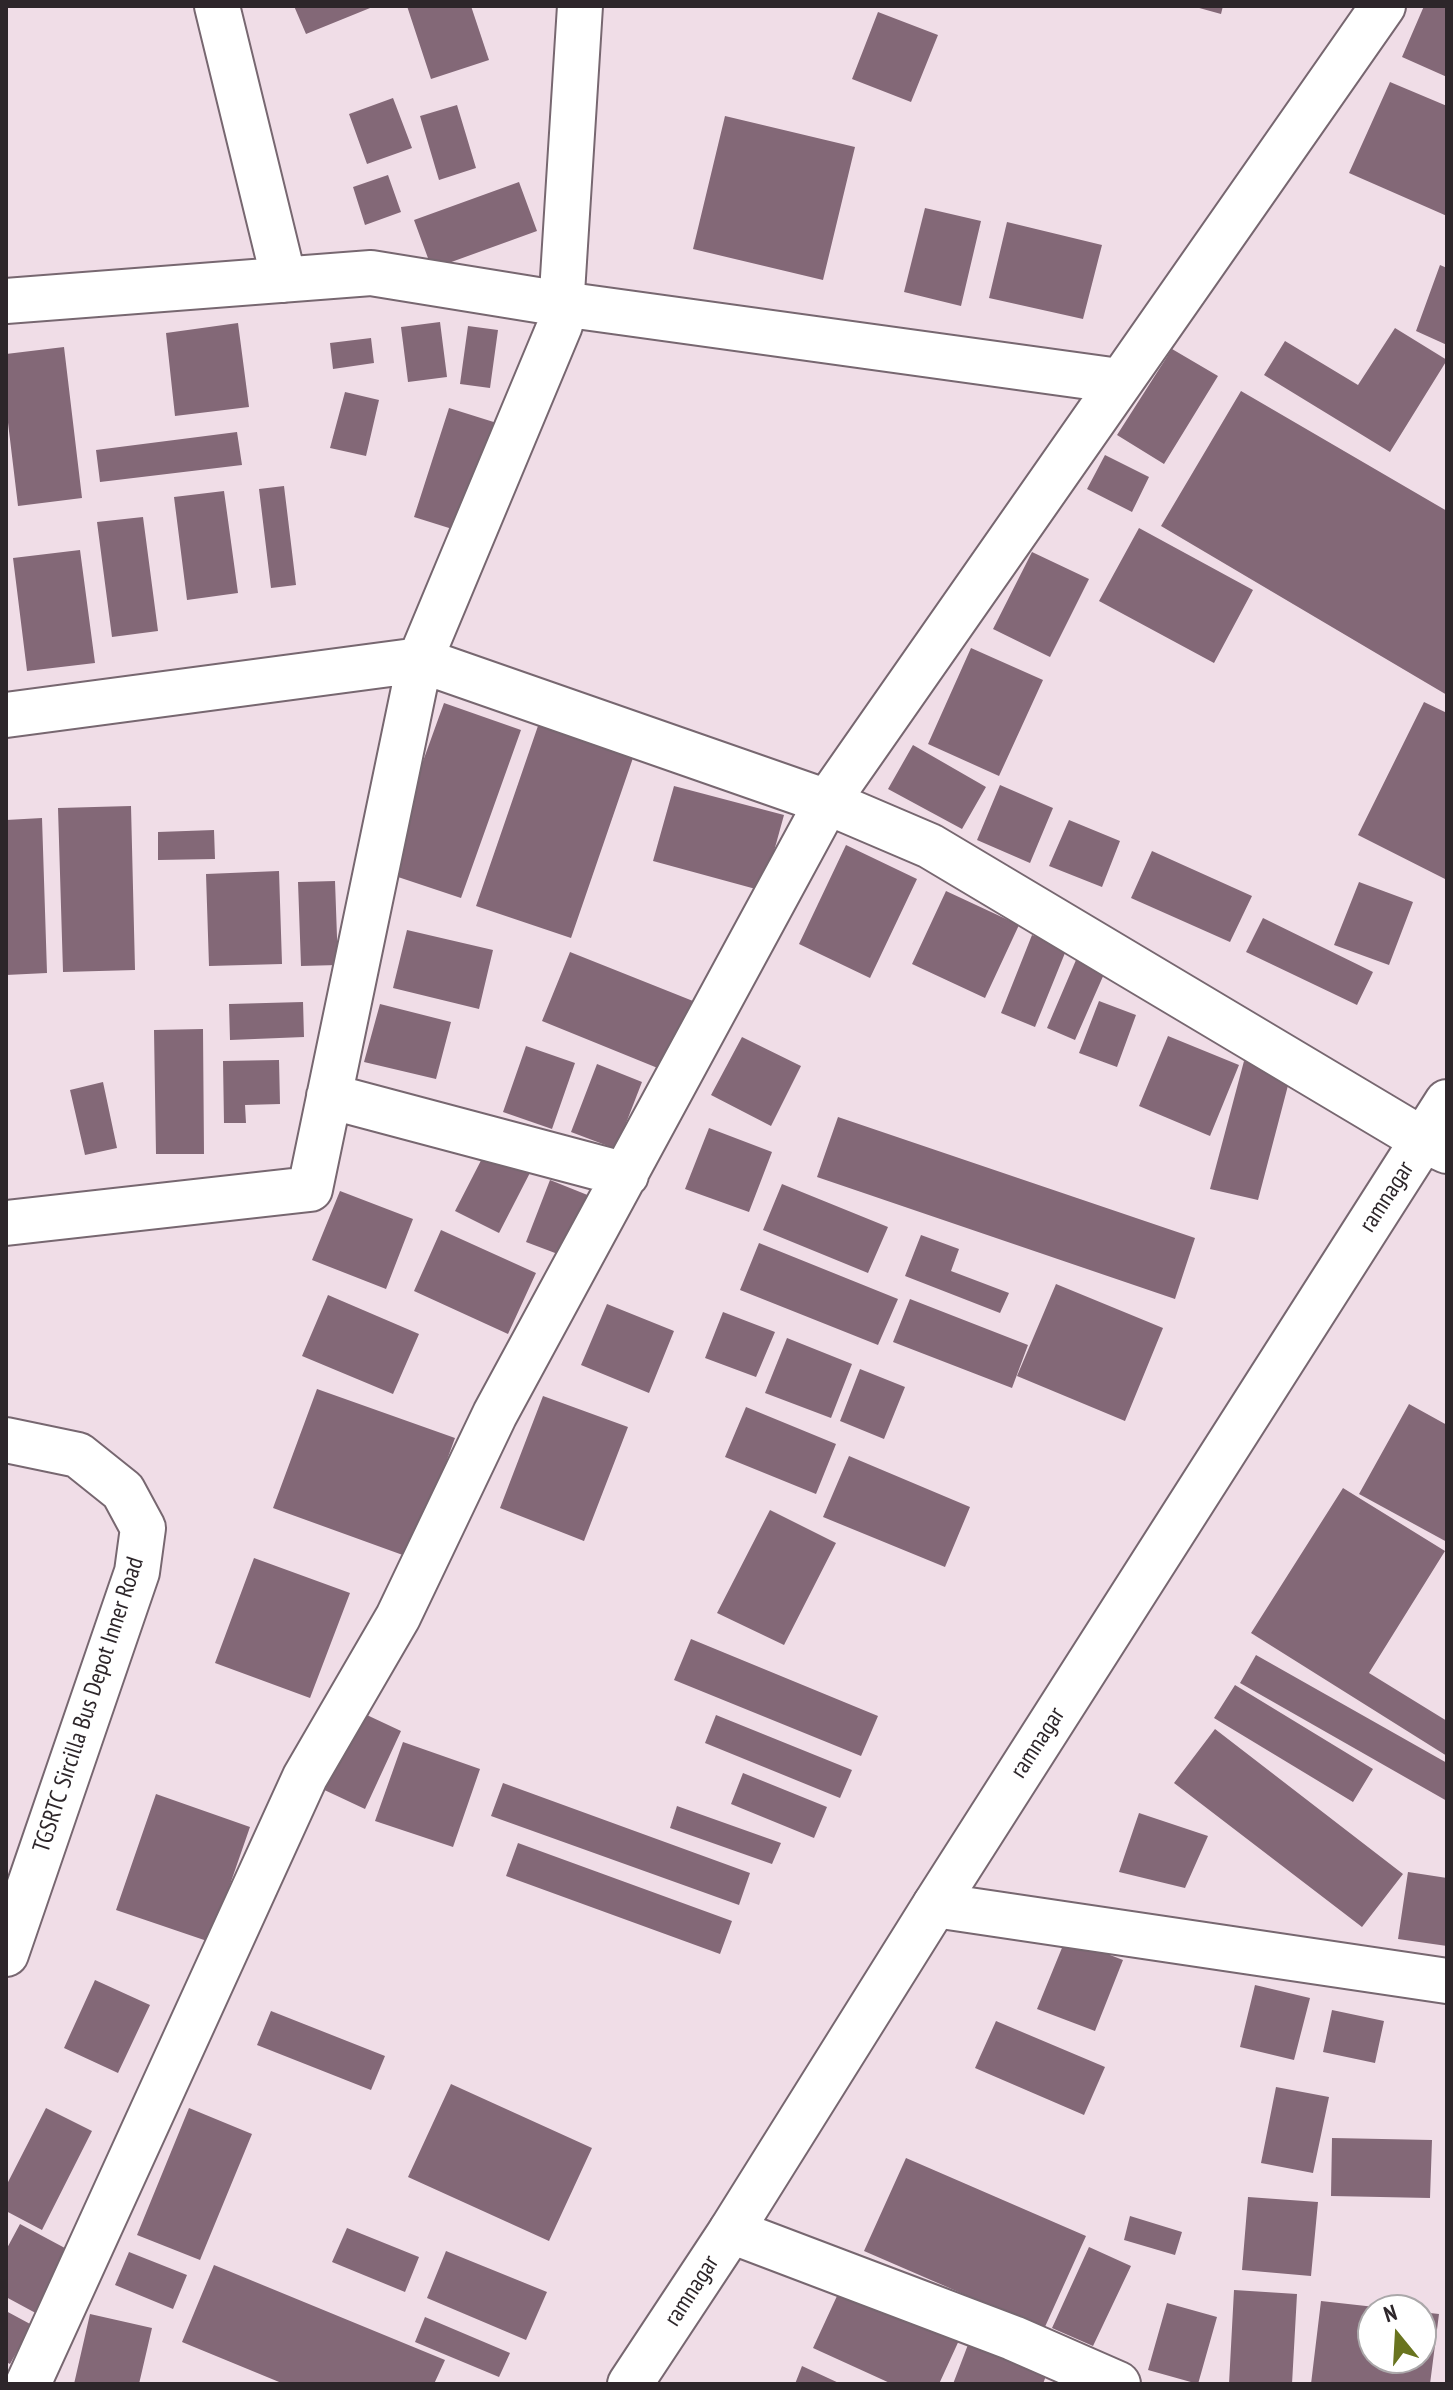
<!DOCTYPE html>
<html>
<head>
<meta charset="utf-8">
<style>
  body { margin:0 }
  #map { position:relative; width:1453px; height:2390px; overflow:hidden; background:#f0dde7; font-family:"PT Sans Narrow",sans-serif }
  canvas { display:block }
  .frame { position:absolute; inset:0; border:8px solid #2d262a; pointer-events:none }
  .north { position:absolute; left:1357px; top:2294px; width:80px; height:80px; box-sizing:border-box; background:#fff; border:2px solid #aba8aa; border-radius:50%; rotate:342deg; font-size:22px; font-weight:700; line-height:32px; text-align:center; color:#2d262a }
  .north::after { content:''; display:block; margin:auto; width:28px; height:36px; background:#69741f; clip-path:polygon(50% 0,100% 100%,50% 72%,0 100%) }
</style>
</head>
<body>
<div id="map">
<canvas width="1453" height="2390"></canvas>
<div class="frame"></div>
<div class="north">N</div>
</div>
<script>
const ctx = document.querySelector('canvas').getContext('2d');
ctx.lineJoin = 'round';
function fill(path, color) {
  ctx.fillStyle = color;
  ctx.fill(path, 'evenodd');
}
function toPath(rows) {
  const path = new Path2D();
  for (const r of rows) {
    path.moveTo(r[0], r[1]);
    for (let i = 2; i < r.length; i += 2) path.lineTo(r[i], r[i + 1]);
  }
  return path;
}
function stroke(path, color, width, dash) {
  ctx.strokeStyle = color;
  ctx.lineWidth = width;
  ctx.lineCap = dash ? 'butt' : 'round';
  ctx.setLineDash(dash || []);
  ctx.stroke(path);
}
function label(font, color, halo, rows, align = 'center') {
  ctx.font = font + ' "PT Sans Narrow",sans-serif';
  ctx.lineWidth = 8;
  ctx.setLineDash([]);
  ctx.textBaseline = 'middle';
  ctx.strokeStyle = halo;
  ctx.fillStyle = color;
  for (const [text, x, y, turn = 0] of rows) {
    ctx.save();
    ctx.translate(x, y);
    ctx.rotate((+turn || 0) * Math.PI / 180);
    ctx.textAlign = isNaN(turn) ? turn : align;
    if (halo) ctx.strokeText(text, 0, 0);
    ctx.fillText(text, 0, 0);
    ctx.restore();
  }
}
fill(toPath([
  [294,6,375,6,306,34],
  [407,6,471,6,489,60,431,79],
  [1192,6,1223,6,1221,14],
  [1424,6,1447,6,1447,77,1402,57],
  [878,12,938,35,911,102,852,79],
  [1390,82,1447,106,1447,216,1349,173],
  [393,98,412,148,367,164,349,114],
  [457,105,476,168,439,180,420,116],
  [725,116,855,147,823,280,693,249],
  [388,175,401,212,365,225,353,187],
  [519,182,537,231,432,269,414,220],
  [925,208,981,221,961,306,904,292],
  [1007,222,1102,245,1083,319,989,298],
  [1440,265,1447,268,1447,345,1416,331],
  [440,322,447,377,408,382,401,327],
  [238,323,249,407,175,416,166,333],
  [468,326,498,330,490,388,460,384],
  [1395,328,1447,360,1390,452,1264,375,1285,341,1358,385],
  [371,338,374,363,333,369,330,343],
  [64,347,82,498,18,506,6,406,6,354],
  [1172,349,1218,376,1164,464,1117,435],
  [1241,391,1447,511,1447,695,1161,526],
  [345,392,379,400,366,456,330,448],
  [449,408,500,424,465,533,414,517],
  [237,432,242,465,100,482,96,450],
  [1105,455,1149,477,1132,512,1087,489],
  [284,486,296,585,271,588,259,489],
  [224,491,238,593,187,600,174,497],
  [143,517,158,631,112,637,97,522],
  [1139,528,1253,590,1214,663,1099,601],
  [80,550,95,663,27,671,13,558],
  [1032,552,1089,579,1050,657,993,629],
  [971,648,1043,680,999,776,928,744],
  [1424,702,1447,713,1447,880,1358,835],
  [444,703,521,730,461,898,383,872],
  [539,723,634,755,571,938,476,906],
  [913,745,986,787,962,829,888,789],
  [1000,785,1053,808,1030,863,977,840],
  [674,786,784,815,763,891,653,861],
  [131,806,135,970,63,972,58,808],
  [42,818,47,973,6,975,6,820],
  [1069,820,1120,841,1102,887,1049,866],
  [214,830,215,859,158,860,158,832],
  [846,845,917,879,870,978,799,944],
  [1152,851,1252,896,1230,942,1131,898],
  [279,871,282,964,209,966,206,874],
  [335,881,338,965,301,966,298,882],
  [1359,882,1413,902,1389,965,1334,945],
  [946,891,1019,925,985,998,912,964],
  [1263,918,1373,972,1357,1005,1246,952],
  [407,930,493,950,479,1009,393,988],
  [1032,935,1067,948,1035,1027,1001,1013],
  [570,952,693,1001,665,1071,542,1021],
  [1079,953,1108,965,1075,1040,1047,1028],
  [1099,1001,1136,1015,1117,1067,1079,1053],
  [303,1002,304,1037,230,1040,229,1004],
  [380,1004,451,1022,436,1079,364,1062],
  [203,1029,204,1154,156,1154,154,1030],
  [1168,1036,1239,1065,1210,1136,1139,1106],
  [742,1037,801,1066,771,1126,711,1095],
  [526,1046,575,1063,552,1129,503,1112],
  [279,1060,280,1104,245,1105,246,1123,224,1123,223,1061],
  [1244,1061,1291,1074,1258,1200,1210,1189],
  [597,1064,642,1082,616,1149,571,1132],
  [103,1082,117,1148,85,1155,70,1090],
  [838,1117,1195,1238,1175,1299,817,1177],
  [709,1128,772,1152,749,1212,685,1189],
  [490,1143,534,1165,499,1233,455,1211],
  [550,1180,595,1198,571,1259,526,1242],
  [782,1184,888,1227,868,1273,763,1230],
  [340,1191,413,1219,386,1289,312,1260],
  [441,1230,536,1273,508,1334,414,1291],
  [921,1235,959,1249,951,1271,1009,1293,1000,1313,905,1276],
  [759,1243,898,1299,878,1345,740,1290],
  [1056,1284,1163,1328,1125,1421,1017,1376],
  [328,1295,419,1334,393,1394,302,1356],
  [910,1299,1028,1345,1012,1388,893,1342],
  [607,1304,674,1331,649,1393,581,1365],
  [723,1312,775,1332,756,1377,705,1358],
  [787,1338,852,1364,831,1418,765,1393],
  [860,1369,905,1387,884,1439,840,1421],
  [317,1389,455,1438,411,1558,273,1508],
  [543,1396,628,1427,584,1541,500,1508],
  [1409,1404,1447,1425,1447,1542,1359,1494],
  [746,1407,836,1444,816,1494,725,1457],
  [849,1456,970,1507,945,1567,823,1517],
  [1343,1488,1445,1551,1369,1673,1447,1721,1447,1756,1251,1633],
  [770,1510,836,1543,784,1645,717,1613],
  [254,1558,350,1593,310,1698,215,1663],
  [691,1639,878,1716,861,1756,674,1680],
  [1256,1655,1447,1763,1447,1801,1240,1683],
  [1235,1685,1373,1769,1353,1802,1214,1718],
  [354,1709,401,1731,365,1809,318,1787],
  [716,1715,852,1770,840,1798,705,1743],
  [1215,1729,1403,1874,1362,1927,1174,1783],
  [403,1742,480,1769,453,1847,375,1821],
  [743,1773,827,1807,814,1838,731,1804],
  [503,1783,750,1873,739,1905,491,1816],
  [156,1794,250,1827,210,1942,116,1910],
  [677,1806,781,1843,772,1864,670,1828],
  [1139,1813,1208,1836,1185,1888,1119,1872],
  [518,1843,732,1921,720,1954,506,1876],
  [1408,1872,1447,1878,1447,1946,1398,1939],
  [1066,1938,1123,1960,1095,2031,1037,2009],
  [95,1980,150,2005,118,2073,64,2048],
  [1255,1985,1310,1998,1294,2060,1240,2047],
  [1332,2010,1384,2021,1375,2063,1323,2052],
  [271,2011,385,2056,371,2090,257,2045],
  [996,2021,1105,2067,1084,2115,975,2068],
  [451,2084,592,2148,549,2241,408,2177],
  [1276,2087,1329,2097,1313,2173,1261,2163],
  [46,2108,92,2131,42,2230,6,2211,6,2186],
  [189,2108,252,2134,200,2260,137,2235],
  [1332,2138,1432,2140,1430,2198,1331,2196],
  [906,2158,1086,2236,1044,2329,864,2251],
  [1248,2197,1318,2202,1311,2276,1242,2270],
  [1130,2216,1182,2232,1175,2255,1124,2240],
  [20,2224,76,2254,43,2317,6,2297,6,2250],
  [347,2228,419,2257,405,2292,332,2262],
  [1089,2247,1131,2266,1093,2346,1052,2328],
  [446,2251,547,2292,526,2340,427,2298],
  [129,2252,187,2275,173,2309,115,2285],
  [214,2265,445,2360,434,2384,284,2384,182,2342],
  [843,2283,961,2336,939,2384,892,2384,813,2348],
  [1234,2290,1297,2294,1292,2384,1229,2384],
  [1321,2301,1384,2308,1373,2310,1373,2358,1421,2358,1421,2312,1439,2314,1430,2384,1311,2384],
  [1167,2303,1217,2317,1198,2384,1148,2370],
  [6,2311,32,2325,10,2364,6,2362],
  [90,2314,152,2328,139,2384,74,2384],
  [425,2317,510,2353,499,2377,415,2342],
  [969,2342,1048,2370,1043,2384,953,2384],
  [802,2366,841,2384,795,2384]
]), '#836877');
const minor = toPath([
  [217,6,284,280],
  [6,301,371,273,562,304,1119,381],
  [6,715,420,660,827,802,930,846,1423,1140,1447,1151],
  [329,1096,626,1175],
  [6,1223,310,1189,420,660,560,325,580,6],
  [6,1440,78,1455,123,1491,143,1528,137,1572,6,1954],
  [935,1905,1447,1981],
  [731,2231,1013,2338,1118,2384],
  [28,2384,305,1777,398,1617,495,1414,827,802,1383,6]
]);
const primary = toPath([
  [630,2384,731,2231,935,1905,1447,1102]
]);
stroke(minor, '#776770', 48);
stroke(primary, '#776770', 48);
stroke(minor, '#fff', 44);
stroke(primary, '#fff', 44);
label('24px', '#2d262a', '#fff', [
  ["ramnagar",1387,1197,-57],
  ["TGSRTC Sircilla Bus Depot Inner Road",89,1705,-72],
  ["ramnagar",1038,1743,-57],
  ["ramnagar",692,2291,-57]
]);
</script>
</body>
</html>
